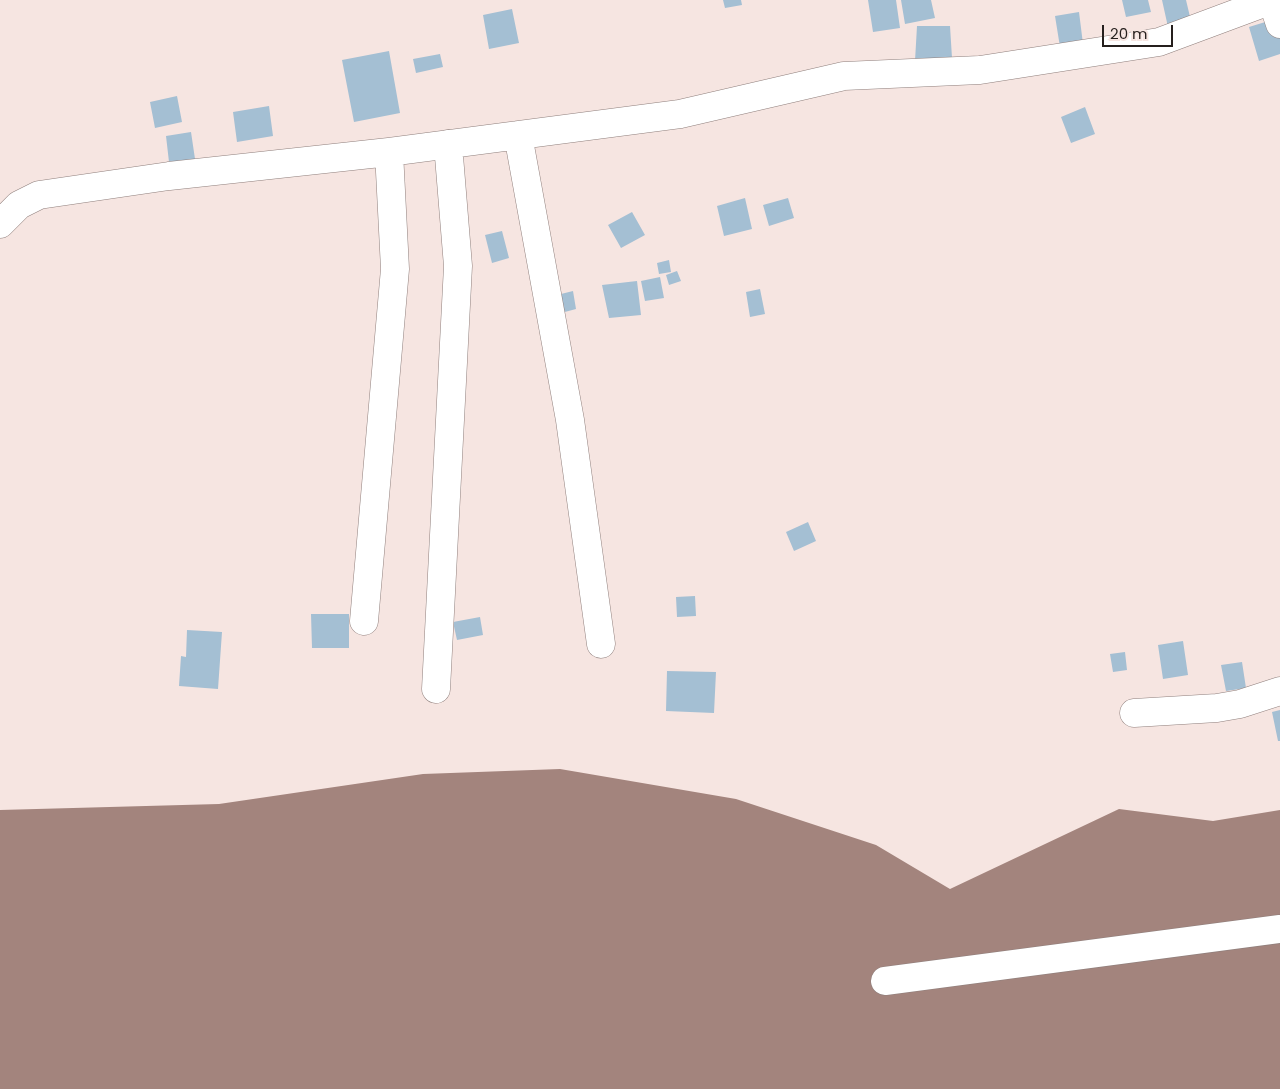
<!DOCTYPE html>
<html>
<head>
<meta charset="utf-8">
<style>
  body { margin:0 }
  #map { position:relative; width:1280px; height:1089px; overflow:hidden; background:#f6e5e1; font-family:Poppins,sans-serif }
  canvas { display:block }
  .scale { position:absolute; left:1102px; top:25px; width:71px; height:22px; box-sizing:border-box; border:2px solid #251f1d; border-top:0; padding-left:6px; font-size:15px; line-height:18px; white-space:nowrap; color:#251f1d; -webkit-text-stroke:4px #f6e5e1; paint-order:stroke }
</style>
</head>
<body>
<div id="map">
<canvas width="1280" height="1089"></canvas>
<div class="scale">20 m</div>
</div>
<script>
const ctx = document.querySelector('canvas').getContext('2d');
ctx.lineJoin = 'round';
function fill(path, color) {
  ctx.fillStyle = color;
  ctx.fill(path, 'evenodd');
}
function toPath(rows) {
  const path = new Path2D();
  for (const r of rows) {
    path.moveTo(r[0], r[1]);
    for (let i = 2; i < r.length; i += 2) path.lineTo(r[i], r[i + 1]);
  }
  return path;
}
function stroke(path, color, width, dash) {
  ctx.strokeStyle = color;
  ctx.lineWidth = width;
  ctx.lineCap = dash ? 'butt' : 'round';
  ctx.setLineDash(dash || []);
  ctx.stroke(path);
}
fill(toPath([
  [560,769,736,799,876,845,950,889,1119,809,1213,821,1280,810,1280,1089,0,1089,0,810,219,804,423,774]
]), '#a3847d');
fill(toPath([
  [723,0,741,0,742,5,725,8],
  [868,0,896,0,900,28,873,32],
  [901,0,931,0,935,18,905,24],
  [1122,0,1148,0,1151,12,1126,17],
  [1162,0,1186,0,1191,21,1168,27],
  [512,9,519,43,489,49,483,15],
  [1079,12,1083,44,1060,47,1055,16],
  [1275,19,1280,37,1280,54,1259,61,1249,27],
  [917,26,950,26,952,58,915,61],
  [389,51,400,113,354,122,342,60],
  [440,54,443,67,416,73,413,59],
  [177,96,182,122,155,128,150,102],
  [269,106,273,136,237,142,233,112],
  [1085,107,1095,134,1071,143,1061,117],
  [191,132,195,159,169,162,166,136],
  [745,198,752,229,724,236,717,206],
  [788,198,794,218,769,226,763,205],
  [632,212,645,235,621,248,608,225],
  [502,231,509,258,492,263,485,235],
  [669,260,671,272,659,274,657,263],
  [677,271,681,281,669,285,666,275],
  [660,277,664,298,645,301,641,281],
  [637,281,641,315,609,318,602,285],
  [760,289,765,314,750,317,746,292],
  [573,291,576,309,561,313,557,295],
  [808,522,816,541,794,551,786,532],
  [695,596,696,616,677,617,676,597],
  [311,614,349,614,349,648,312,648],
  [480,617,483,635,457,640,453,622],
  [187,630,222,632,218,689,179,686,181,656,186,657],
  [1183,641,1188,675,1163,679,1158,645],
  [1125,652,1127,670,1113,672,1110,654],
  [1242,662,1246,688,1226,691,1221,665],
  [667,671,716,672,714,713,666,711],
  [1280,710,1280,741,1278,741,1272,712]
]), '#a4bfd3');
const minor = toPath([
  [1272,0,1280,24],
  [518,135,570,420,601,644],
  [0,224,19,205,39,195,169,176,389,152,680,114,844,76,980,70,1159,42,1272,0],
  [364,621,395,269,389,152],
  [436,689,458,266,448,144],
  [1134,713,1217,708,1240,704,1280,691],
  [885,981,1280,929]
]);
stroke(minor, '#8f7f7c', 29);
stroke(minor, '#fff', 28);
</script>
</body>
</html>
